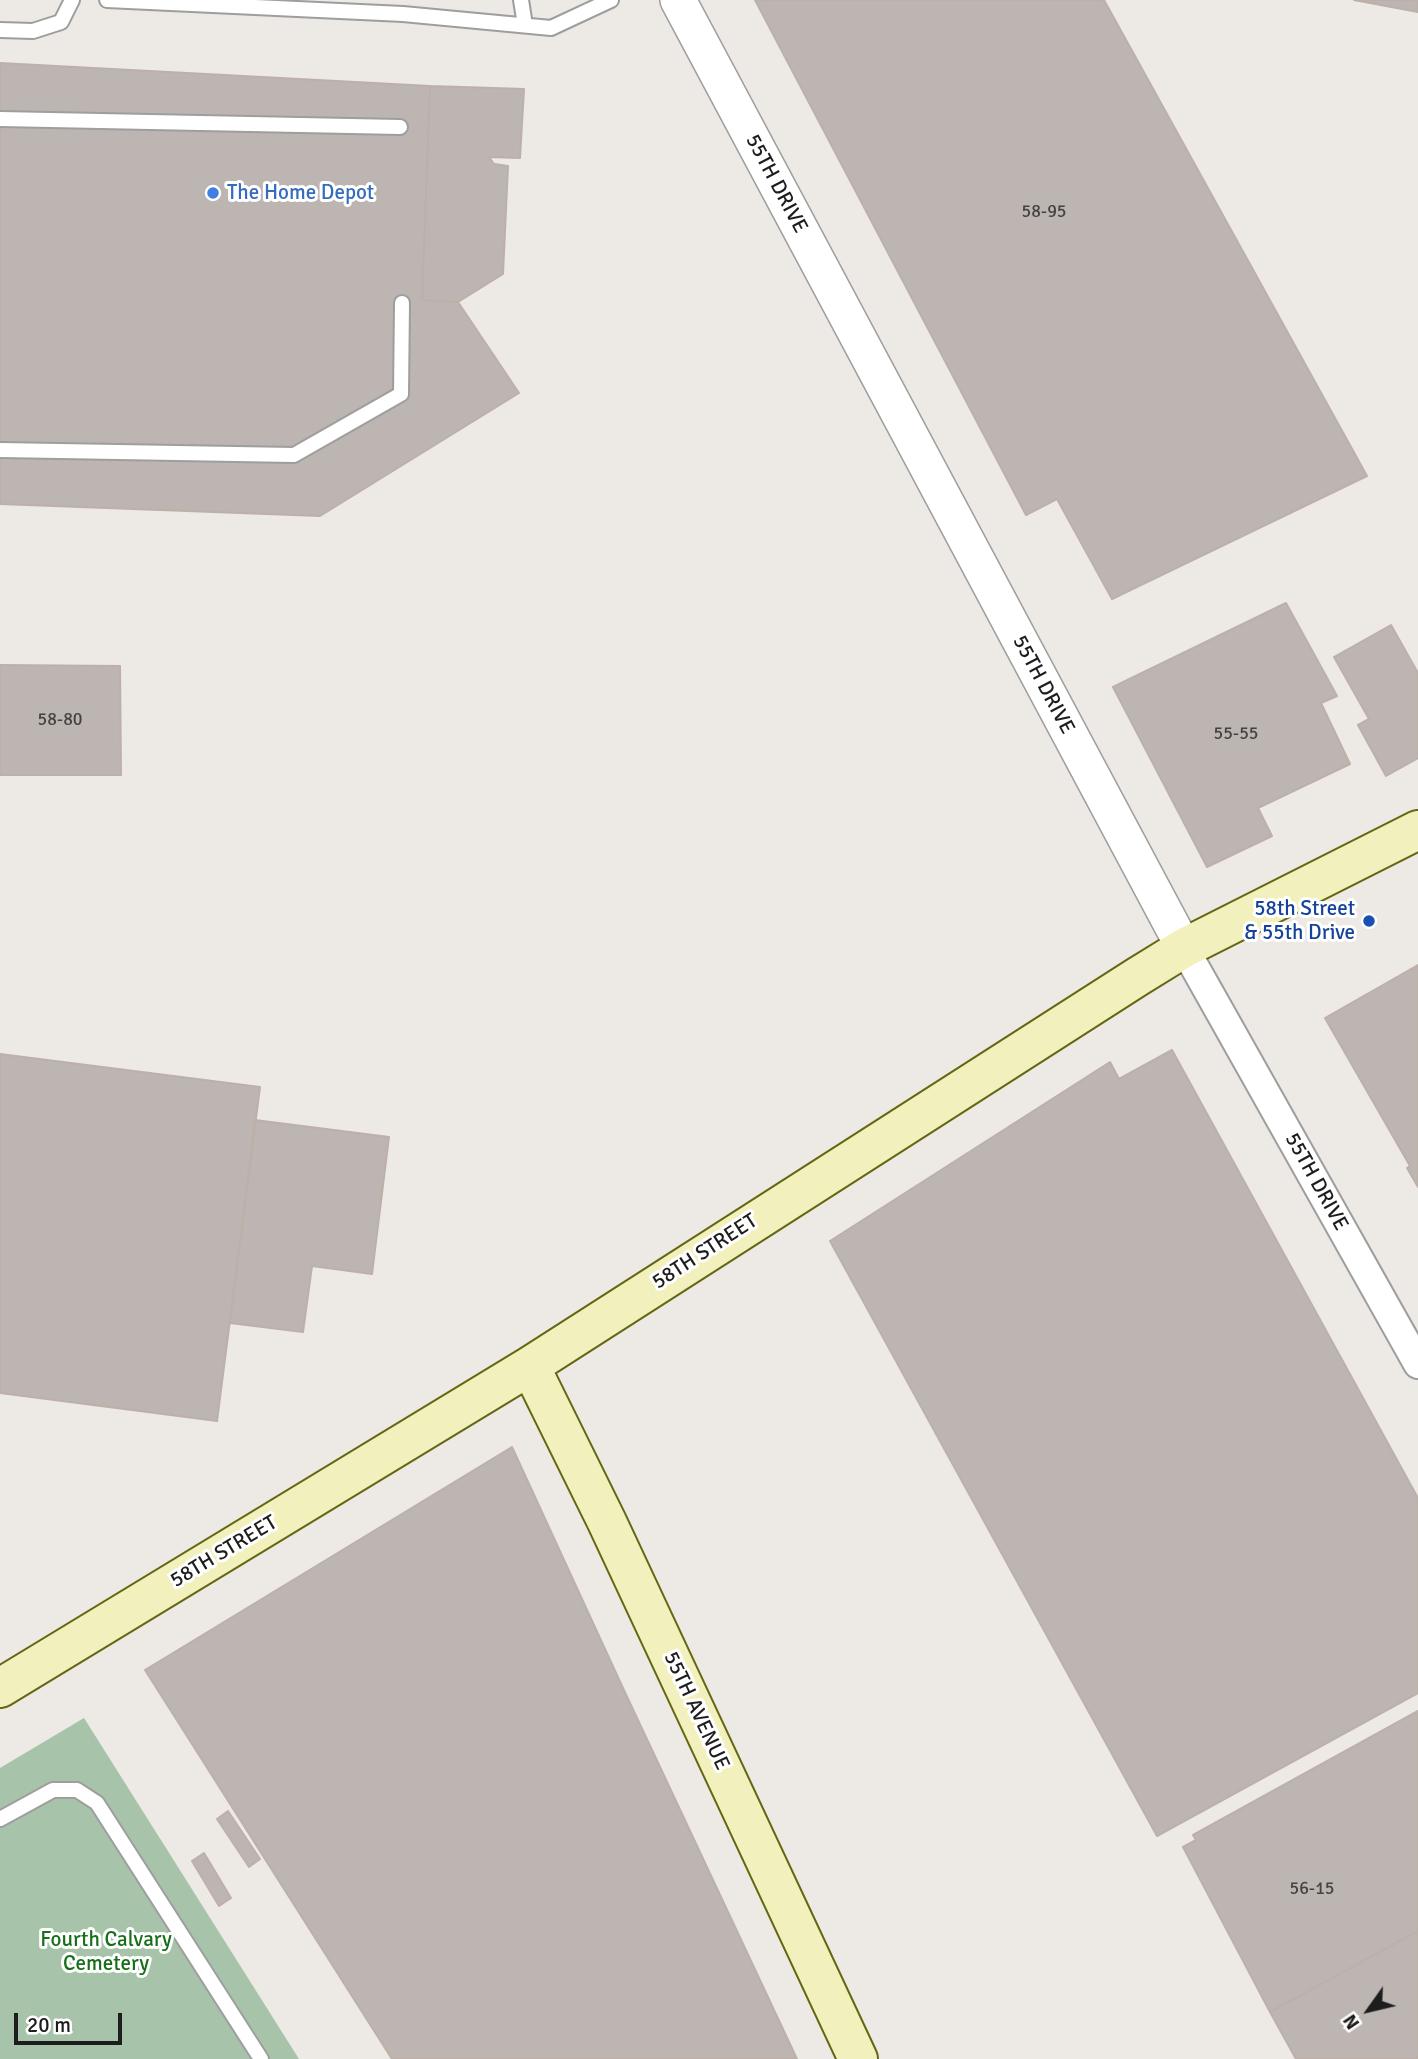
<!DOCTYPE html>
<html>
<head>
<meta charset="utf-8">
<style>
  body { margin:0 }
  #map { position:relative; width:1418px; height:2059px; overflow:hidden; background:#ede9e4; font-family:Signika,sans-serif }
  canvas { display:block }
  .north { position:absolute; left:1334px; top:1975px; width:70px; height:70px; -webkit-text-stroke:5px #fff; paint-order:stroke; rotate:236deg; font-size:19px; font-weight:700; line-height:28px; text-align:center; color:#1d1d1d }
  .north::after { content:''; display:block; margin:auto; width:24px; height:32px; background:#1d1d1d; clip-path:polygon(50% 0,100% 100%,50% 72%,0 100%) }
  .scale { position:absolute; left:14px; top:2013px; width:108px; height:32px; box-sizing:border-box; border:4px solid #1d1d1d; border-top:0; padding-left:9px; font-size:21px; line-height:24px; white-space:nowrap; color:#1d1d1d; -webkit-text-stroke:5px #fff; paint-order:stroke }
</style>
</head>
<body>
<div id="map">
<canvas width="1418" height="2059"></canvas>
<div class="north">N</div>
<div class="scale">20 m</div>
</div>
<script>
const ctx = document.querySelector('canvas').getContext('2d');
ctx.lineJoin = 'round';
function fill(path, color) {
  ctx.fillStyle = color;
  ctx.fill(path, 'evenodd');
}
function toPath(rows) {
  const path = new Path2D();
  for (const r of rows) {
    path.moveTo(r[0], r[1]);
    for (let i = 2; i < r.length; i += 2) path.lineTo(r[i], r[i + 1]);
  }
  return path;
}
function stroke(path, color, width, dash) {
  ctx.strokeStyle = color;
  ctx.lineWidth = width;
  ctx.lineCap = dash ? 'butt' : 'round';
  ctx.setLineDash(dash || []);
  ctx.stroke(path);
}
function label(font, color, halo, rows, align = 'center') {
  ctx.font = font + ' Signika,sans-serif';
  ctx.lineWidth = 6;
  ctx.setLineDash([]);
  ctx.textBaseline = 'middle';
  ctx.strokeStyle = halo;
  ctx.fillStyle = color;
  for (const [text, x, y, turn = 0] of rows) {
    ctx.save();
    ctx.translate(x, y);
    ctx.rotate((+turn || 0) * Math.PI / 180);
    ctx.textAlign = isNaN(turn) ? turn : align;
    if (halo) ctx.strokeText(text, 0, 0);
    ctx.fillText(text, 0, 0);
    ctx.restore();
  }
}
fill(toPath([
  [84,1718,299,2059,0,2059,0,1768]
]), '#a7c3aa');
const building = toPath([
  [755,0,1104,0,1367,476,1112,599,1057,499,1026,515,755,0],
  [1354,0,1418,0,1418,12,1354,0],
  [0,63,430,86,422,300,458,302,519,393,320,516,0,504,0,63],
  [430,86,524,89,520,158,489,157,494,164,508,166,503,274,458,302,422,300,430,86],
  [1286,603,1337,696,1321,703,1350,764,1258,808,1272,836,1207,867,1113,687,1286,603],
  [1391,625,1418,673,1418,758,1386,776,1358,725,1369,719,1334,657,1391,625],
  [0,665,120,666,121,775,0,775,0,665],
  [1418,965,1418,1187,1407,1168,1410,1166,1325,1018,1418,965],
  [1172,1050,1418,1498,1418,1693,1157,1836,830,1241,1110,1062,1119,1079,1172,1050],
  [0,1054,260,1087,217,1421,0,1393,0,1054],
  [255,1120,389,1137,372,1274,312,1266,303,1332,230,1323,255,1120],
  [512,1447,622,1686,797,2059,392,2059,145,1670,512,1447],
  [1418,1711,1418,1931,1270,2012,1183,1847,1196,1840,1193,1835,1418,1711],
  [228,1811,260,1859,249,1867,217,1819,228,1811],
  [204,1853,231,1898,219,1906,192,1861,204,1853],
  [1418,1931,1418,2059,1296,2059,1270,2012,1418,1931]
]);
fill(building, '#bdb5b1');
stroke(building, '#bdb0a8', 2);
const service = toPath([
  [107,0,403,14,551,28,611,0],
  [521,0,525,25],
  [0,30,33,31,61,22,72,0],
  [0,119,400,127],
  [0,450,294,455,401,394,402,303],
  [0,1819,53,1790,77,1790,97,1803,261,2059]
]);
const minor = toPath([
  [1184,948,1418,1364]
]);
const tertiary = toPath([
  [678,0,1184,948]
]);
const secondary = toPath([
  [530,1366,607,1522,858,2059],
  [0,1688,530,1366,1137,977,1184,948,1418,830]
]);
stroke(service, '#9e9e9e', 18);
stroke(minor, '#9e9e9e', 32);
stroke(tertiary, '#9e9e9e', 38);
stroke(secondary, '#636711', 42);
stroke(service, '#fff', 14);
stroke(minor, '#fff', 28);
stroke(tertiary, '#fff', 35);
stroke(secondary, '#f2f1bd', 38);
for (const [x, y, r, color] of [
  [213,193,7,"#3f7fe0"],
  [1369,921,7,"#1a4fb4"]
]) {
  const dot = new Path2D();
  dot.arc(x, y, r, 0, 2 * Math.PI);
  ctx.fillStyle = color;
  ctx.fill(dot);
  stroke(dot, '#fff', 2.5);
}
label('18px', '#454342', null, [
  ["58-95",1044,212],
  ["58-80",60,720],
  ["55-55",1236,734],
  ["56-15",1312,1889]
]);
label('21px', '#1d1d1d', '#fff', [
  ["55TH DRIVE",776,184,62],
  ["55TH DRIVE",1043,685,62],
  ["55TH DRIVE",1316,1182,61],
  ["58TH STREET",705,1252,-33],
  ["58TH STREET",224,1552,-31],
  ["55TH AVENUE",696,1711,65]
]);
label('21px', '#366cbe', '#fff', [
  ["The Home Depot",227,193]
], 'left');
label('21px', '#164399', '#fff', [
  ["58th Street",1355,909],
  ["& 55th Drive",1355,933]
], 'right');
label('21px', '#176f19', '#fff', [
  ["Fourth Calvary",106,1940],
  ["Cemetery",106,1964]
]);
</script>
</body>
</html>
